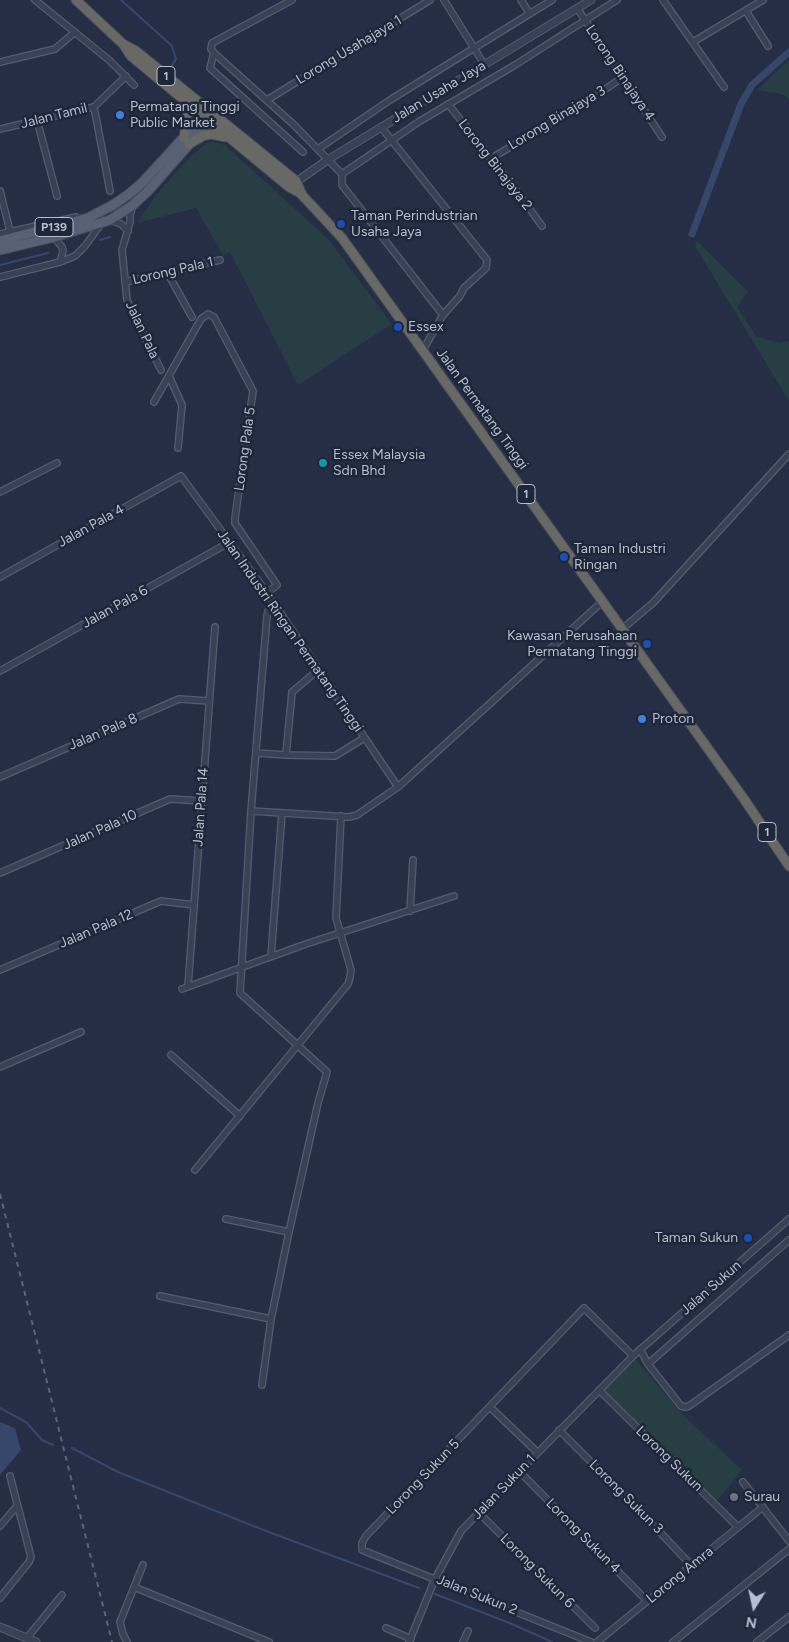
<!DOCTYPE html>
<html>
<head>
<meta charset="utf-8">
<style>
  body { margin:0 }
  #map { position:relative; width:789px; height:1642px; overflow:hidden; background:#252e44; font-family:Figtree,sans-serif }
  canvas { display:block }
  .north { position:absolute; left:729px; top:1582px; width:50px; height:50px; -webkit-text-stroke:4px #1e2639; paint-order:stroke; rotate:190deg; font-size:14px; font-weight:700; line-height:20px; text-align:center; color:#b7bdcd }
  .north::after { content:''; display:block; margin:auto; width:18px; height:22px; background:#b7bdcd; clip-path:polygon(50% 0,100% 100%,50% 72%,0 100%) }
</style>
</head>
<body>
<div id="map">
<canvas width="789" height="1642"></canvas>
<div class="north">N</div>
</div>
<script>
const ctx = document.querySelector('canvas').getContext('2d');
ctx.lineJoin = 'round';
function fill(path, color) {
  ctx.fillStyle = color;
  ctx.fill(path, 'evenodd');
}
function toPath(rows) {
  const path = new Path2D();
  for (const r of rows) {
    path.moveTo(r[0], r[1]);
    for (let i = 2; i < r.length; i += 2) path.lineTo(r[i], r[i + 1]);
  }
  return path;
}
function stroke(path, color, width, dash) {
  ctx.strokeStyle = color;
  ctx.lineWidth = width;
  ctx.lineCap = dash ? 'butt' : 'round';
  ctx.setLineDash(dash || []);
  ctx.stroke(path);
}
function label(font, color, halo, rows, align = 'center') {
  ctx.font = font + ' Figtree,sans-serif';
  ctx.lineWidth = 5;
  ctx.setLineDash([]);
  ctx.textBaseline = 'middle';
  ctx.strokeStyle = halo;
  ctx.fillStyle = color;
  for (const [text, x, y, turn = 0] of rows) {
    ctx.save();
    ctx.translate(x, y);
    ctx.rotate((+turn || 0) * Math.PI / 180);
    ctx.textAlign = isNaN(turn) ? turn : align;
    if (halo) ctx.strokeText(text, 0, 0);
    ctx.fillText(text, 0, 0);
    ctx.restore();
  }
}
fill(toPath([
  [789,60,789,99,782,94,757,90],
  [213,142,225,145,328,239,392,324,298,385,230,252,223,255,196,208,137,223,156,195,189,158,207,143],
  [697,241,748,292,737,307,757,337,780,343,789,341,789,401,695,246],
  [633,1356,681,1413,742,1470,714,1504,599,1390]
]), '#273e45');
fill(toPath([
  [0,1422,15,1428,21,1450,0,1475]
]), '#37476c');
stroke(toPath([
  [121,0,172,46,176,59,169,70],
  [100,240,110,237],
  [0,265,48,253],
  [0,1408,26,1422,42,1440,53,1445],
  [72,1448,118,1472,266,1531,419,1588],
  [435,1594,512,1624,552,1642]
]), '#37476c', 2);
stroke(toPath([
  [692,234,741,104,752,85,789,52]
]), '#37476c', 7);
const minor = toPath([
  [35,0,109,60,134,85],
  [292,0,212,43,211,49,214,53,293,124,342,174,342,185,443,315],
  [444,0,484,64],
  [521,0,530,14],
  [663,0,724,87],
  [577,8,662,137],
  [746,11,768,46],
  [693,42,763,0],
  [214,53,210,68,303,152],
  [0,62,55,49,75,32],
  [267,100,430,0],
  [448,104,514,187,542,226],
  [94,107,110,191],
  [37,120,57,196],
  [381,127,487,260,486,268,464,288,460,296,443,315,423,350],
  [0,129,94,107,126,76],
  [318,149,390,100,552,0],
  [490,159,594,97,623,77],
  [342,174,420,121,515,65,617,0],
  [0,191,10,231],
  [133,205,130,215,130,222,122,250,127,300,161,370],
  [110,220,121,224,128,231],
  [0,234,76,217],
  [54,237,62,247,63,251,60,262],
  [167,272,192,317],
  [0,277,60,262,75,256,85,246,101,224],
  [125,282,220,260],
  [169,376,182,405,178,448],
  [154,402,201,319,208,314,214,317,253,391,235,518,235,523,277,585,267,593],
  [0,492,57,463],
  [0,577,181,476,267,593,398,787],
  [622,629,653,603,789,454],
  [0,671,230,542],
  [256,753,286,755,335,756,364,738],
  [286,755,292,692,318,670],
  [0,777,179,699,209,701],
  [251,811,349,817,357,815,398,787,603,601],
  [0,873,170,799,202,801],
  [410,911,413,860],
  [271,956,282,813],
  [0,970,161,901,194,905],
  [188,986,215,627],
  [182,989,306,944,454,896],
  [171,1055,240,1116],
  [0,1067,81,1032],
  [195,1170,348,984,350,978,351,970,336,918,341,816],
  [226,1219,289,1232],
  [160,1296,271,1319],
  [640,1349,648,1364,681,1406,685,1407,689,1406,789,1335],
  [648,1364,789,1240],
  [262,1385,271,1319,289,1232,318,1103,327,1072,240,993,251,811,267,616,268,611,274,605],
  [599,1390,738,1527],
  [490,1407,537,1452],
  [559,1430,638,1509,691,1565],
  [519,1471,647,1601],
  [743,1482,789,1541],
  [479,1513,595,1628],
  [0,1526,17,1506],
  [134,1587,269,1642],
  [0,1598,29,1562,31,1557,10,1476],
  [386,1628,411,1639],
  [27,1638,62,1595],
  [127,1642,123,1634,120,1622,143,1565],
  [409,1642,435,1579,461,1531,633,1356,789,1219],
  [463,1642,468,1631],
  [591,1642,362,1550,362,1543,366,1536,584,1308,633,1356],
  [597,1642,763,1507],
  [673,1642,789,1549],
  [757,1642,789,1617]
]);
const tertiary = toPath([
  [293,184,329,159,591,0],
  [0,1627,36,1642]
]);
const primary = toPath([
  [0,241,88,218,113,205,129,194,142,183,207,112],
  [0,250,54,237,110,220,133,205,147,192,214,116]
]);
const trunk = toPath([
  [76,0,123,44,131,56,289,187,302,194],
  [123,44,136,51,296,181,302,195,342,238,744,799,789,866],
  [184,101,188,112,184,138],
  [189,144,203,136,211,134,226,137]
]);
stroke(minor, '#555c6e', 8);
stroke(tertiary, '#555c6e', 9);
stroke(primary, '#434a5d', 11);
stroke(trunk, '#41495b', 11);
stroke(minor, '#394154', 5.5);
stroke(tertiary, '#394154', 7);
stroke(primary, '#576074', 9);
stroke(trunk, '#686865', 9);
stroke(toPath([
  [0,1194,112,1642]
]), '#5b647b', 2, [5, 5]);
for (const [x, y, r, color] of [
  [120,115,5,"#3f7fe0"],
  [341,224,5,"#1a4fb4"],
  [398,327,5,"#1a4fb4"],
  [323,463,5,"#0f9aa8"],
  [564,557,5,"#1a4fb4"],
  [647,644,5,"#1a4fb4"],
  [642,719,5,"#3f7fe0"],
  [748,1238,5,"#1a4fb4"],
  [734,1497,5,"#6b7280"]
]) {
  const dot = new Path2D();
  dot.arc(x, y, r, 0, 2 * Math.PI);
  ctx.fillStyle = color;
  ctx.fill(dot);
  stroke(dot, '#1e2639', 2);
}
for (const [x, y, w] of [
  [166,76,18],
  [54,227,38],
  [526,494,18],
  [767,832,18]
]) {
  const box = new Path2D();
  box.roundRect(x - w / 2, y - 9.5, w, 19, 4);
  ctx.fillStyle = '#1e2639';
  ctx.fill(box);
  stroke(box, '#b7bdcd', 1);
}
label('bold 12px', '#b7bdcd', null, [
  ["1",166,76],
  ["P139",54,227],
  ["1",526,494],
  ["1",767,832]
]);
label('14px', '#b7bdcd', '#1e2639', [
  ["Lorong Usahajaya 1",349,50,-31],
  ["Lorong Binajaya 4",620,73,56],
  ["Jalan Usaha Jaya",439,92,-31],
  ["Jalan Tamil",54,116,-14],
  ["Lorong Binajaya 3",557,118,-31],
  ["Lorong Binajaya 2",495,165,52],
  ["Lorong Pala 1",173,271,-13],
  ["Jalan Pala",142,330,65],
  ["Jalan Permatang Tinggi",482,409,54],
  ["Lorong Pala 5",245,449,-82],
  ["Jalan Pala 4",91,526,-29],
  ["Jalan Pala 6",115,607,-29],
  ["Jalan Industri Ringan Permatang Tinggi",290,631,55],
  ["Jalan Pala 8",103,732,-23],
  ["Jalan Pala 14",201,807,-86],
  ["Jalan Pala 10",100,830,-24],
  ["Jalan Pala 12",96,929,-23],
  ["Jalan Sukun",711,1288,-41],
  ["Lorong Sukun",669,1459,44],
  ["Lorong Sukun 5",423,1477,-46],
  ["Jalan Sukun 1",504,1487,-46],
  ["Lorong Sukun 3",626,1497,45],
  ["Lorong Sukun 4",583,1536,45],
  ["Lorong Sukun 6",537,1571,45],
  ["Lorong Amra",680,1575,-39],
  ["Jalan Sukun 2",477,1595,22]
]);
label('14px', '#b7bdcd', '#1e2639', [
  ["Permatang Tinggi",130,107],
  ["Public Market",130,123],
  ["Taman Perindustrian",351,216],
  ["Usaha Jaya",351,232],
  ["Essex",408,327],
  ["Essex Malaysia",333,455],
  ["Sdn Bhd",333,471],
  ["Taman Industri",574,549],
  ["Ringan",574,565],
  ["Kawasan Perusahaan",637,636,"right"],
  ["Permatang Tinggi",637,652,"right"],
  ["Proton",652,719],
  ["Taman Sukun",738,1238,"right"],
  ["Surau",744,1497]
], 'left');
</script>
</body>
</html>
